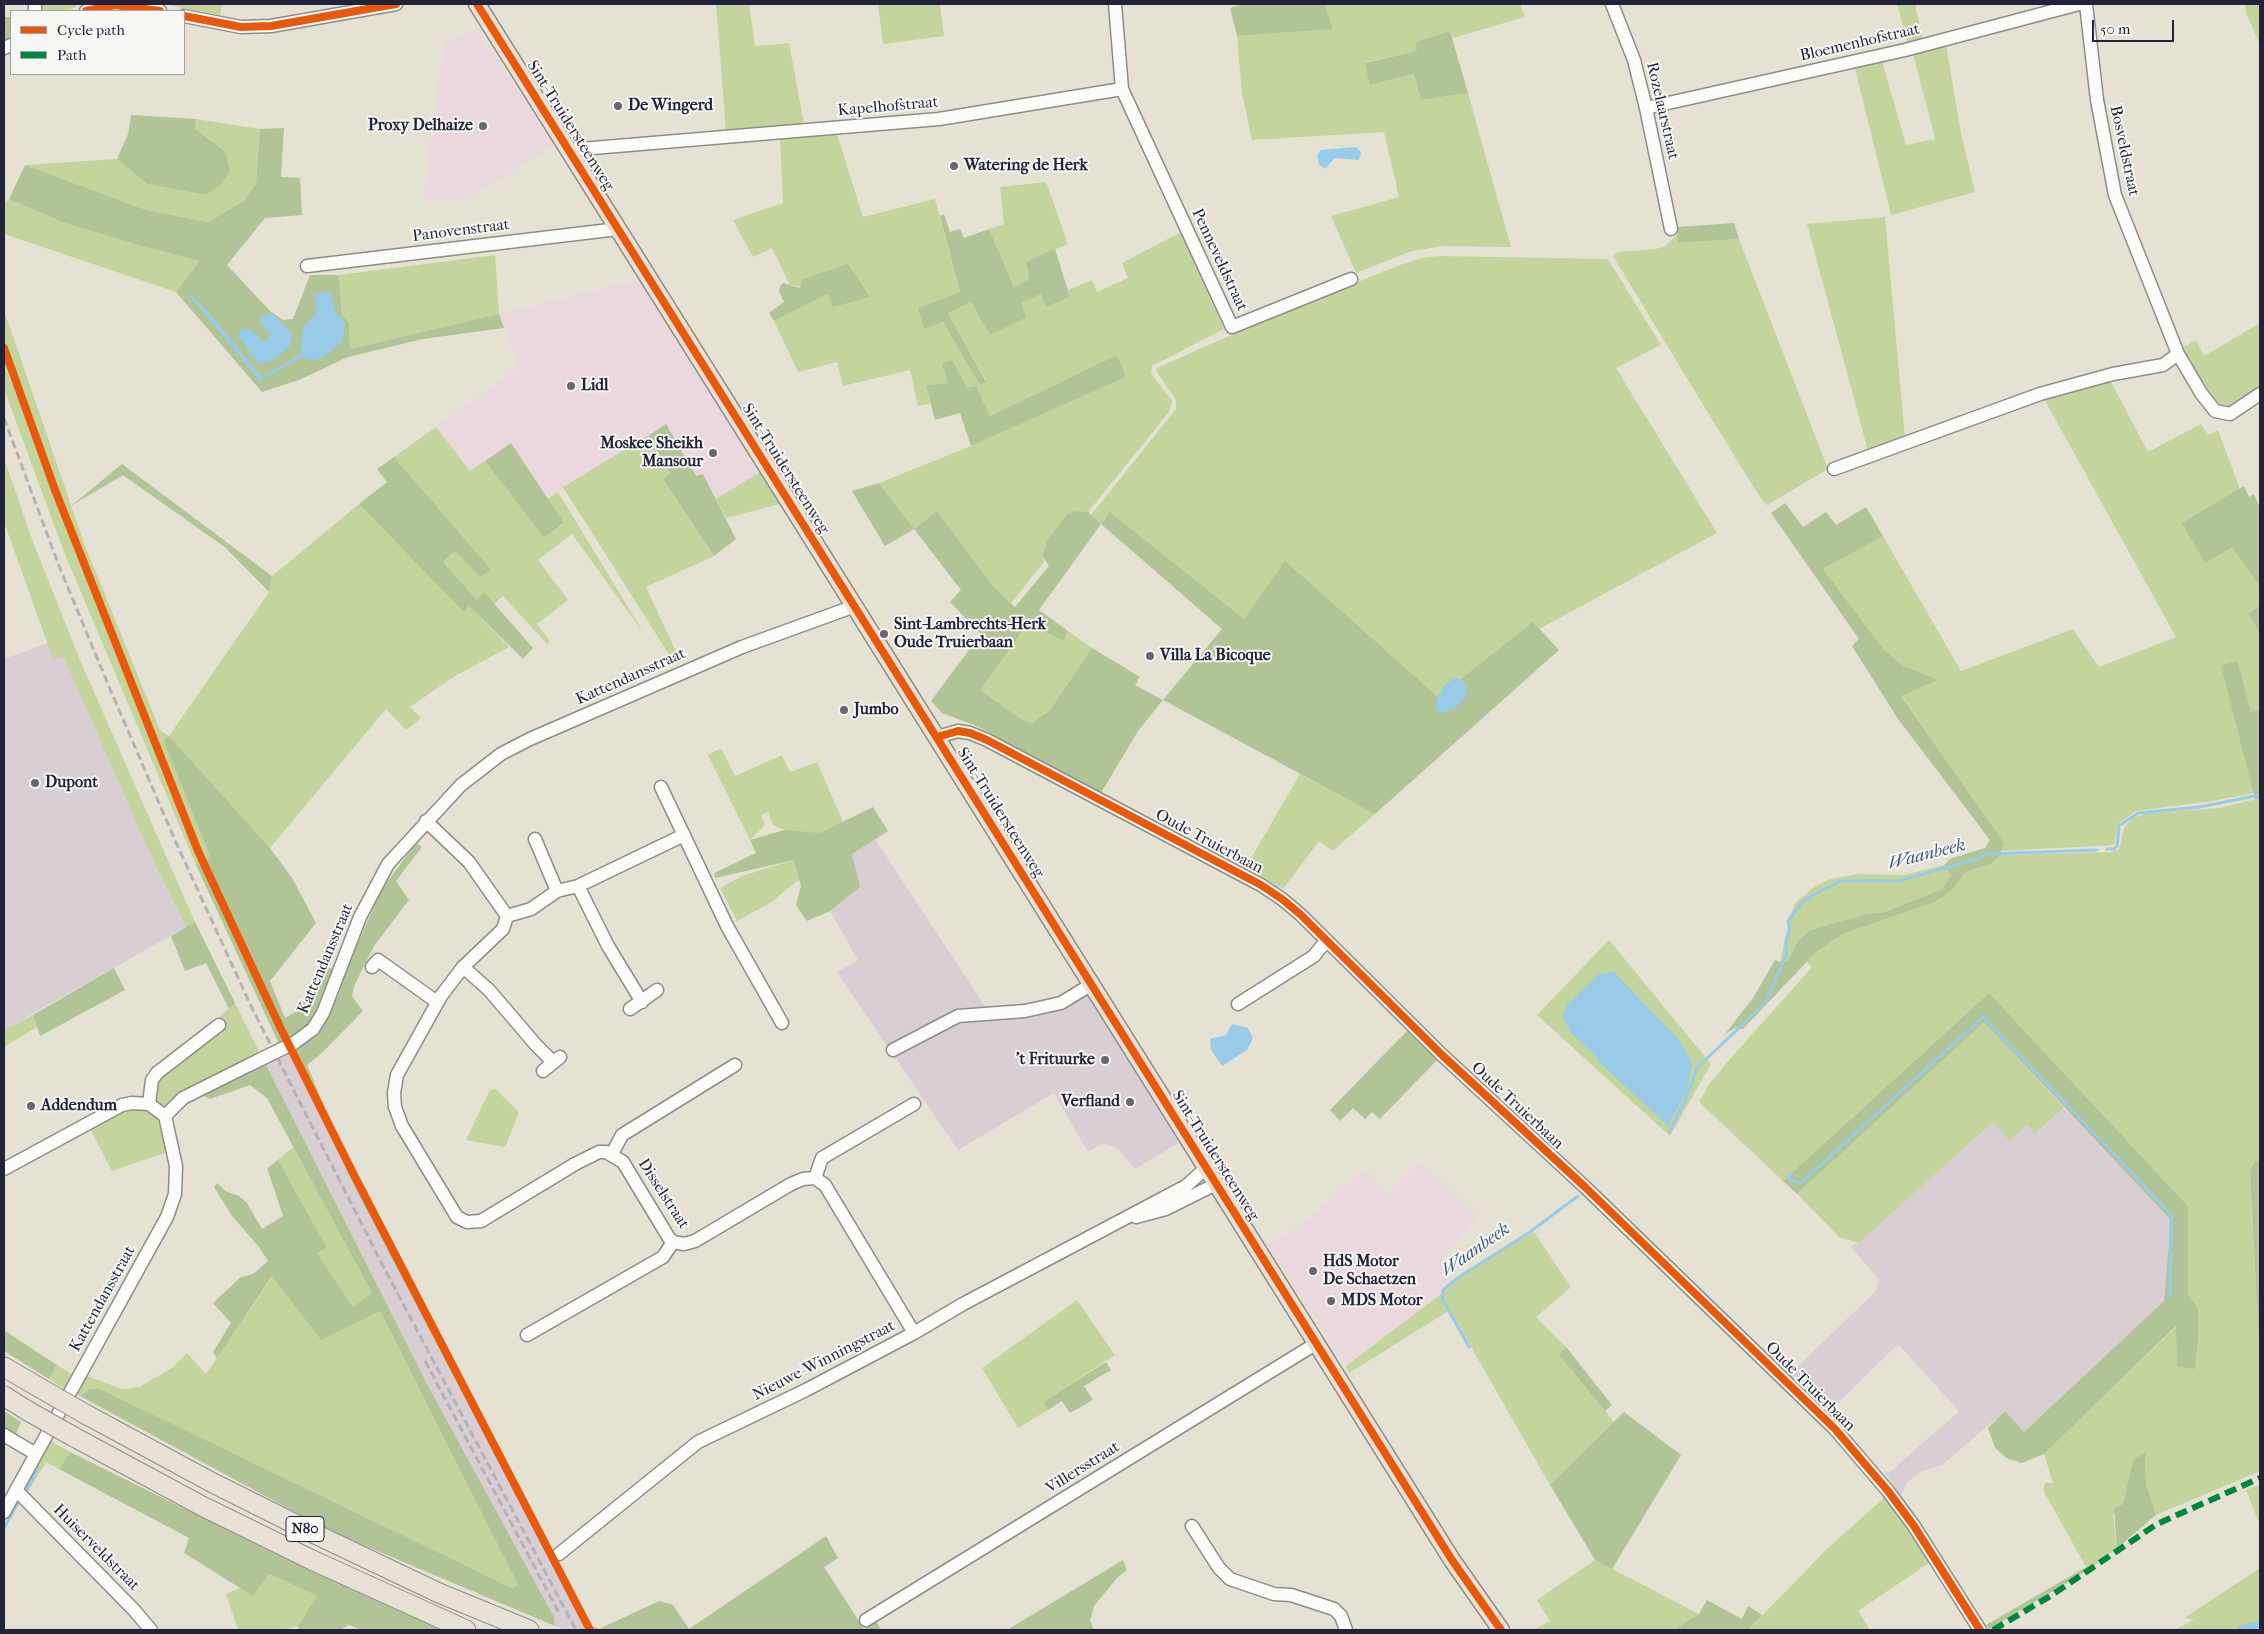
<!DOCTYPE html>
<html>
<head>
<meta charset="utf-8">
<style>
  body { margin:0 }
  #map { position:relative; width:2264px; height:1634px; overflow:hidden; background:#e5e2d4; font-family:"IM FELL French Canon",serif }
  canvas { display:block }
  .frame { position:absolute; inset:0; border:5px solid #22223b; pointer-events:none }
  .legend { position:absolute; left:10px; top:10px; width:175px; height:65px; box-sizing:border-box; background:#f6f6f2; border:1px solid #a1a1a9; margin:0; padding:6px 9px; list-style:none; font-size:15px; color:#22223b }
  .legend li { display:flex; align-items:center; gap:10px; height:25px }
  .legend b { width:25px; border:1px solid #a1a1a9 }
  .scale { position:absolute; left:2092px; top:20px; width:82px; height:22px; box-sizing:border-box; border:2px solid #22223b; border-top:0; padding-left:6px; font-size:15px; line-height:18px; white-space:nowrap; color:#22223b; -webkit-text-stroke:4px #f6f6f2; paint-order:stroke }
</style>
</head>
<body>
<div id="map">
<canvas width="2264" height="1634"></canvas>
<div class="frame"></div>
<ul class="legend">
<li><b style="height:6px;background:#e8590c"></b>Cycle path</li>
<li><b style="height:6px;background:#00873e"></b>Path</li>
</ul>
<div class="scale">50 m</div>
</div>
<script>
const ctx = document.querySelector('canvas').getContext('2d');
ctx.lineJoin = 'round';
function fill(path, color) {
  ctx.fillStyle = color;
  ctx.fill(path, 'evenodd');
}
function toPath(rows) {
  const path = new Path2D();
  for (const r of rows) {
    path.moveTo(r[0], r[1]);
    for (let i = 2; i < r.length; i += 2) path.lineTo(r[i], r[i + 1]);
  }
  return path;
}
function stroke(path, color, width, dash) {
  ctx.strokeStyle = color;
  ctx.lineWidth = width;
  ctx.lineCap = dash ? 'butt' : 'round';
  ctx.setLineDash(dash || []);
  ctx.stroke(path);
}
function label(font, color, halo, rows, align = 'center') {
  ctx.font = font + ' "IM FELL French Canon",serif';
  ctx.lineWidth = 4;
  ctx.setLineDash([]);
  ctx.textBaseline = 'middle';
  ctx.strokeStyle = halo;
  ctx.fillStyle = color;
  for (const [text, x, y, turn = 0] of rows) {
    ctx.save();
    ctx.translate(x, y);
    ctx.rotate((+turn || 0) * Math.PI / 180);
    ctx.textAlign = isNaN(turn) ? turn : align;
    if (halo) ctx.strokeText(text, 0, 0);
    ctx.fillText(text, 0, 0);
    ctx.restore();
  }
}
fill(toPath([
  [480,29,487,46,532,108,555,145,468,199,423,201,444,42],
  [640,279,760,472,716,499,703,474,696,476,665,424,548,499,511,444,470,471,436,427,519,367,499,314],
  [1420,1161,1478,1216,1442,1259,1459,1278,1446,1290,1346,1366,1267,1246,1298,1227,1366,1169,1388,1194]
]), '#ead8de');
fill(toPath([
  [48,643,53,659,63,655,155,865,186,927,4,1030,4,659],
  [875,839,986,1008,1054,1001,1070,995,1081,983,1179,1143,1135,1169,1118,1149,1103,1143,1088,1152,1054,1093,958,1150,837,972,858,960,830,911,859,888,852,854],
  [289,1051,358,1194,587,1630,566,1630,555,1626,554,1617,427,1384,265,1063],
  [2064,1108,2115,1159,2171,1220,2164,1301,2024,1432,2005,1411,1942,1465,1920,1472,1906,1484,1901,1496,1884,1471,1890,1472,1959,1411,1898,1344,1830,1411,1791,1373,1876,1291,1879,1280,1850,1246,1859,1243,1993,1122,2027,1124,2036,1134]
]), '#d8ced3');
fill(toPath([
  [40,4,75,4,76,7,66,11,41,11],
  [164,4,222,4,220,15],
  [716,4,749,4,755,46,789,43,804,124,726,131],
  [878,4,940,4,944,36,883,44],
  [1324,4,1520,4,1525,17,1453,38,1450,31,1415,42,1418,51,1366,62,1371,85,1414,74,1421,100,1468,93,1511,247,1443,246,1412,251,1356,273,1331,216,1399,197,1384,132,1252,140,1242,94,1237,36,1332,29],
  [1897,4,1915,4,1923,39,1907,43],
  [2244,4,2260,4,2259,43,2247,15],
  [1946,45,1961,133,1975,192,1891,215,1855,68,1882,61,1906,145,1935,139,1913,53],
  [196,119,260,129,256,183,244,201,208,222,146,210,25,165,117,159,147,184,206,195,225,151,195,129],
  [837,134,863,217,935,199,960,292,919,308,943,322,980,384,986,381,948,313,971,302,991,335,1027,316,1021,303,1041,294,1046,307,1070,297,1068,290,1092,280,1097,292,1128,278,1122,263,1181,232,1224,329,1152,366,1151,373,1172,401,1169,412,1088,512,1073,511,1067,514,1048,539,1042,556,1044,562,1011,603,993,586,937,511,914,529,879,483,971,446,1126,377,1117,355,990,416,976,386,967,389,948,383,926,385,930,404,918,406,910,370,843,386,837,362,798,372,774,321,828,294,869,297,790,285,772,248,753,257,733,220,783,203,780,136],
  [1046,182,1068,244,1026,262,1029,279,1014,287,989,229,1004,224,1000,187],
  [9,199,62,222,134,244,201,261,176,292,4,234,4,203],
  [1885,217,1905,438,1868,451,1807,224],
  [1678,234,1679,243,1739,239,1828,469,1767,505,1761,499,1694,390,1613,256,1618,252,1656,249,1665,246],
  [495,255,499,314,350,349,349,323,342,315,339,275],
  [1438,256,1608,259,1661,345,1616,368,1717,533,1539,629,1533,623,1438,697,1285,562,1244,619,1111,513,1101,524,1091,515,1176,409,1176,400,1156,371,1157,368,1276,315,1400,265,1422,258],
  [4,310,84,543,160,730,169,736,269,592,272,576,359,504,464,611,469,606,509,647,455,676,410,707,421,718,406,730,386,709,270,848,169,736,163,740,210,857,196,865,64,552,4,389],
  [2260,323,2260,388,2229,409,2218,407,2197,379,2182,348,2196,340,2204,356],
  [2110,380,2148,452,2201,424,2208,435,2218,430,2240,489,2182,523,2232,547,2260,584,2260,605,2248,614,2260,633,2260,710,2251,713,2238,661,2222,665,2254,793,2213,801,2136,811,2118,824,2114,845,2001,851,2003,843,1901,695,1938,680,1902,665,1884,650,1823,569,1883,536,1961,671,2073,629,2099,667,2176,637,2043,397],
  [436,427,470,471,485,461,544,538,564,524,548,499,558,492,645,635,572,534,538,560,568,600,537,624,550,641,547,644,503,596,494,604,484,593,477,600,443,562,455,551,480,577,490,570,394,457],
  [649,435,670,475,663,479,714,556,646,587,681,662,675,664,563,487],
  [4,458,33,542,80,660,195,922,186,927,155,865,63,656,53,659,4,522],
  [760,472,780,504,726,518,716,499],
  [1028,624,1063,641,1068,631,1092,648,1050,710,1032,723,1021,719,980,690],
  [721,748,735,776,782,755,790,772,817,762,843,822,821,833,798,833,784,830,773,825,768,812,761,815,765,825,750,840,708,755],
  [1300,774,1375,814,1333,851,1319,841,1283,889,1246,867],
  [2260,798,2260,1160,2255,1161,2250,1171,2260,1363,2260,1471,2156,1515,2146,1484,2145,1454,2133,1460,2123,1504,2113,1515,2117,1548,2090,1569,2086,1567,2043,1490,2045,1483,2053,1483,2044,1454,2177,1326,2195,1369,2198,1340,2198,1309,2188,1294,2188,1206,1989,993,1783,1181,1699,1102,1710,1083,1729,1060,1812,967,1807,962,1816,952,1843,933,1935,902,1952,889,1966,872,1991,864,2000,855,2111,852,2119,849,2124,828,2133,818,2148,813,2220,808],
  [794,860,800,879,770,903,737,921,720,888,742,876],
  [1944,865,1951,875,1942,889,1885,912,1867,914,1810,930,1797,942,1788,961,1780,962,1790,916,1796,902,1813,888,1830,879,1859,874,1904,875],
  [1609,940,1711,1064,1670,1136,1537,1015],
  [235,1003,260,1053,166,1108,154,1102,157,1079,224,1027,220,1016],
  [33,1015,37,1027,4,1047,4,1030],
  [1984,1021,2064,1108,2035,1134,2027,1124,2010,1141,1993,1122,1859,1243,1839,1237,1797,1194],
  [495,1089,519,1112,506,1145,503,1147,466,1140,490,1090],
  [134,1107,146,1110,157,1118,168,1152,112,1171,90,1129,123,1110],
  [293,1147,373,1294,353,1307,317,1253,327,1248,278,1160],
  [1534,1232,1571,1287,1536,1317,1566,1347,1559,1355,1614,1422,1550,1485,1450,1310,1349,1373,1346,1366,1446,1290,1459,1278,1502,1249],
  [273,1276,321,1340,380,1311,518,1585,512,1588,100,1389,90,1389,80,1396,76,1393,82,1381,87,1376,122,1389,139,1387,172,1368,187,1353,206,1374],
  [1077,1300,1115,1355,1043,1402,1048,1410,1018,1428,982,1368],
  [57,1365,73,1375,65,1389,49,1379],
  [48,1439,70,1452,59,1469,46,1462,26,1495,21,1490],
  [2260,1484,2260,1525,2246,1490],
  [1886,1496,1929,1563,1858,1611,1870,1630,1748,1630,1827,1549],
  [1595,1560,1699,1614,1674,1630,1533,1630,1550,1621,1537,1600],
  [2260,1568,2260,1630,2174,1630,2194,1620,2184,1618],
  [268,1574,317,1596,298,1626,282,1630,238,1630,226,1594,240,1588,253,1595]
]), '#c4d49d');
fill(toPath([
  [1242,4,1324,4,1333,29,1237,36,1230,8],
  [4,17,11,17,11,37,4,41],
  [1450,31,1468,93,1421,100,1414,74,1370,85,1365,63,1417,51,1415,42],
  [131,115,196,119,195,129,225,151,230,171,221,184,206,195,147,184,117,159,128,134],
  [284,128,281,177,300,178,302,215,265,218,227,265,270,311,283,320,293,319,310,275,339,275,342,315,349,323,350,349,499,314,504,328,423,339,348,357,299,380,262,392,176,292,200,261,134,244,62,222,9,199,25,165,146,210,208,222,244,201,256,183,260,129],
  [944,214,950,232,960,229,964,238,989,229,1014,287,1029,279,1026,262,1055,249,1070,297,1046,307,1041,294,1021,303,1027,317,990,335,971,302,948,313,986,382,980,385,943,322,924,329,918,308,960,292,940,216],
  [1734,223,1739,239,1678,243,1677,227],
  [848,264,870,297,833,307,828,294,774,321,769,313,784,302,779,291,781,285,783,283,800,288,803,279],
  [1117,355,1126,377,971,446,960,413,935,420,926,385,948,383,942,364,952,360,967,388,976,386,990,416],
  [666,424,696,476,703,474,736,539,714,556,663,479,670,474,649,435],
  [511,443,564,523,544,538,485,461],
  [394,457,491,570,480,577,455,551,443,562,477,600,484,592,533,648,523,659,469,606,464,612,359,504,387,482,377,469],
  [122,464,272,576,269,592,226,548,123,475,71,506],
  [879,483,914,529,937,511,993,586,1015,607,1049,566,1042,556,1048,539,1067,514,1073,511,1088,512,1101,524,1110,512,1244,619,1285,561,1438,697,1533,622,1559,650,1375,814,1163,700,1138,731,1101,793,979,727,942,713,931,701,981,634,950,602,961,590,914,529,885,546,852,491],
  [1101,524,1222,629,1163,700,1135,685,1140,677,1092,648,1050,710,1032,723,1021,719,980,690,1028,624,1063,641,1068,631,1039,610],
  [2244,486,2249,497,2254,494,2260,508,2259,585,2232,547,2205,563,2182,523],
  [1785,503,1803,527,1826,512,1836,525,1866,507,1883,536,1823,569,1884,650,1902,665,1938,680,1901,696,2004,843,2000,855,1991,864,1966,872,1952,890,1935,902,1844,933,1816,952,1743,1029,1735,1028,1725,1034,1753,998,1775,960,1780,962,1788,961,1797,942,1810,930,1867,914,1885,912,1942,889,1951,875,1944,865,1950,859,1985,848,1990,840,1898,719,1852,646,1859,639,1771,513],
  [2260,605,2260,633,2248,614],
  [2238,661,2251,712,2260,710,2260,798,2255,799,2221,665],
  [169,736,270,848,292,878,316,923,270,981,285,1018,300,1009,322,965,334,969,312,1019,302,1030,279,1044,196,865,210,857,163,740],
  [873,807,888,831,852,854,860,887,830,911,807,921,796,905,801,886,794,860,715,878,714,873,756,853,750,840,784,830,820,833],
  [416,843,422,847,396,881,409,900,374,946,354,986,352,996,363,1011,322,1053,307,1065,334,1129,549,1542,542,1545,358,1194,289,1051,301,1045,319,1030,338,996,352,956,382,889],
  [195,922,235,1003,229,1009,206,963,185,971,171,936],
  [114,968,125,990,40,1036,33,1015],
  [1989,993,2188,1206,2188,1294,2198,1309,2198,1340,2195,1369,2177,1366,2176,1326,2044,1454,2022,1463,2008,1459,1995,1448,1988,1428,2005,1411,2024,1432,2164,1301,2171,1220,1984,1022,1797,1194,1783,1181],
  [1407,1031,1437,1060,1380,1119,1372,1112,1365,1119,1353,1108,1340,1121,1330,1110],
  [265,1063,427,1384,554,1617,555,1626,330,1531,80,1396,90,1389,100,1389,512,1588,518,1585,380,1311,321,1340,272,1276,217,1358,213,1352,231,1323,213,1303,241,1277,253,1274,268,1261,259,1247,232,1216,214,1187,217,1183,227,1192,239,1196,247,1203,262,1229,283,1216,267,1168,278,1160,327,1248,317,1253,353,1307,372,1293,267,1098,250,1085,210,1099,204,1096],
  [2260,1160,2260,1363,2250,1171,2255,1161],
  [4,1330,57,1365,49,1379,4,1351],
  [1566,1347,1612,1405,1605,1411,1559,1355],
  [1106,1362,1111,1370,1084,1386,1093,1400,1070,1413,1062,1401,1048,1410,1043,1402],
  [4,1411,21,1422,16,1434,4,1427],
  [1624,1412,1681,1455,1612,1569,1595,1560,1550,1485],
  [70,1452,288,1560,442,1630,362,1630,349,1625,340,1630,299,1630,298,1626,317,1596,269,1574,253,1596,184,1553,189,1538,59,1469],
  [2145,1453,2146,1484,2156,1515,2117,1548,2114,1509,2123,1504,2133,1460],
  [826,1536,838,1558,824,1567,864,1629,877,1622,881,1630,587,1630,556,1569,559,1568,589,1625,599,1629,659,1601,673,1605,689,1629],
  [1123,1560,1127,1570,1117,1578,1094,1606,1090,1621,1094,1630,1007,1630],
  [2086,1567,2090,1569,1989,1629,1986,1625],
  [1707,1600,1742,1619,1748,1606,1762,1615,1748,1630,1674,1630,1699,1614]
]), '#b1c495');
fill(toPath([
  [1356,147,1361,152,1359,160,1335,158,1325,169,1319,164,1317,156,1321,150],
  [330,291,336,314,341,317,345,325,343,341,325,356,313,361,302,357,260,381,188,294,189,293,205,308,262,377,300,354,303,327,316,313,315,295],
  [271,313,292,333,290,347,269,362,259,364,238,336,240,331,247,328,259,336,262,342,267,341,270,336,258,319],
  [1452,679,1461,679,1467,686,1465,699,1455,708,1445,712,1437,713,1436,702,1443,687],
  [1614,972,1678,1039,1692,1063,1687,1091,1668,1126,1598,1061,1595,1055,1571,1033,1562,1016,1568,1004,1599,974],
  [1232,1024,1248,1028,1253,1038,1247,1050,1222,1066,1211,1050,1210,1039,1226,1035],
  [2260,1621,2260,1630,2238,1630,2238,1627,2244,1624]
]), '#97cbe7');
stroke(toPath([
  [2107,849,2114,849,2117,846,2119,826,2138,813,2199,807,2260,795],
  [1669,1132,1686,1099,1697,1068,1766,1002,1786,955,1786,941,1790,930,1788,921,1801,904,1811,896,1841,881,1898,881,1977,859,1987,854,2097,850],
  [1790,1174,1790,1180,1801,1183,1983,1017,2171,1214,2170,1297],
  [1469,1347,1443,1300,1443,1290,1459,1277,1530,1232,1578,1196],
  [25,1494,38,1467],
  [4,1528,18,1503]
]), '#97cbe7', 3);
const minor = toPath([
  [1612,4,1634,60,1646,108,1671,229],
  [2086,4,2097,100,2115,195,2178,354,2201,393,2215,411,2230,414,2260,394],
  [35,11,35,4],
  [86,11,115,5,160,11],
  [184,16,241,27,271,26,396,4],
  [4,48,11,45],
  [1122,89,1232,327,1351,279],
  [1646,108,1905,50,2079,4],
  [569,150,939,119,1122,89,1115,4],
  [307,266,618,229],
  [1834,469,2040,394,2113,374,2163,365,2178,354],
  [937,737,958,731,970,733,987,740,1261,885,1282,899,1301,915,1442,1055,1585,1187,1835,1429,1888,1491,1914,1526,1980,1630],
  [661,787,727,926,782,1023],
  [426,821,469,862,507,916,503,929,463,967,441,996,397,1075,394,1093,395,1107,402,1126,457,1217,467,1222,481,1221,575,1164,599,1152,606,1152,623,1162,669,1238,673,1242,684,1244,695,1241,791,1184,803,1179,815,1178,825,1185,914,1333],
  [535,839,557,891],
  [578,886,608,946,642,1002],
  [507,916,531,909,557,891,578,886,684,835],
  [372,967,378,960,437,1002],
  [463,967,489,990,536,1045,553,1062],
  [1238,1004,1314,956,1321,947,1328,942],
  [630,1009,657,990],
  [294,1043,313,1029,323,1013,360,917,388,864,461,785,501,754,530,739,742,647,855,606],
  [893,1050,958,1016,1025,1011,1061,1003,1092,984],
  [543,1071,560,1057],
  [149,1104,152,1080,157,1073,219,1025],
  [612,1154,622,1135,735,1065],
  [4,1169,122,1105,132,1103,149,1104,165,1116],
  [815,1178,822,1158,914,1104],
  [1136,1217,1166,1209,1216,1184],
  [527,1335,663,1257,673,1242],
  [4,1435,36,1454],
  [16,1490,134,1610,151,1630],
  [4,1512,167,1217,175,1194,176,1166,165,1116,183,1098,249,1065],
  [1192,1526,1219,1568,1230,1579,1274,1594,1291,1595,1334,1609,1341,1616,1346,1630],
  [559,1554,698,1442,806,1390,914,1333,963,1304,1186,1186,1206,1168],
  [866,1620,1317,1343]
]);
const major = toPath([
  [477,4,1452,1560,1501,1630]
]);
const highway = toPath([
  [4,1367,40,1388],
  [4,1396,28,1411],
  [87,1415,213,1483,313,1533,439,1593,529,1630],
  [74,1437,202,1506,312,1560,466,1630]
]);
stroke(minor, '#8e8c89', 15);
stroke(major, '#8e8c89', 19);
stroke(highway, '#8e8c89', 21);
stroke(minor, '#fbfbf9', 12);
stroke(major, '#e8e1d5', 16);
stroke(highway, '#e8e1d5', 19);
stroke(toPath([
  [4,418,59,566,110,689,178,847,251,1006,383,1266,576,1630],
  [425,1361,559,1613]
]), '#b3b2b4', 3, [8, 4]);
const minorBridge = toPath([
  [249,1065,294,1043]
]);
const highwayBridge = toPath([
  [40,1388,87,1415],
  [28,1411,74,1437]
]);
stroke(minorBridge, '#8e8c89', 15, []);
stroke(highwayBridge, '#8e8c89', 21, []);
stroke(minorBridge, '#fbfbf9', 12);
stroke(highwayBridge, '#e8e1d5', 19);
stroke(toPath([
  [1993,1630,2052,1595,2157,1524,2260,1478]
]), '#00873e', 6, [12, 6]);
stroke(toPath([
  [477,4,1452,1560,1501,1630],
  [86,11,115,5,160,11],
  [184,16,241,27,271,26,396,4],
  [4,348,55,490,198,851,280,1027,355,1177,590,1630],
  [937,737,958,731,970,733,987,740,1261,885,1282,899,1301,915,1442,1055,1585,1187,1835,1429,1888,1491,1914,1526,1980,1630]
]), '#e8590c', 8);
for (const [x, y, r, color] of [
  [618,106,5,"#666571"],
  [483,126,5,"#666571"],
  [954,166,5,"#666571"],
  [571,386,5,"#666571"],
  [713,453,5,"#666571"],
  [884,634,5,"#666571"],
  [1150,656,5,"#666571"],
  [844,710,5,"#666571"],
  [35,783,5,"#666571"],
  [1105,1060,5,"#666571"],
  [1130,1102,5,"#666571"],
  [31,1106,5,"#666571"],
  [1313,1271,5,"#666571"],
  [1331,1301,5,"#666571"]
]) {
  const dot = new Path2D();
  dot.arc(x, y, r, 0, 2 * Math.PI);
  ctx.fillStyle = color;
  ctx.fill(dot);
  stroke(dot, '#f6f6f2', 2);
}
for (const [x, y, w] of [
  [305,1529,38]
]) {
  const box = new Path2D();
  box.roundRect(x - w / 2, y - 12.5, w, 25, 4);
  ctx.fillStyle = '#f6f6f2';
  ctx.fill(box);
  stroke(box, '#22223b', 1);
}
label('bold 15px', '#22223b', null, [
  ["N80",305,1529]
]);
label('16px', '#22223b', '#f6f6f2', [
  ["Bloemenhofstraat",1860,43,-13],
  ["Kapelhofstraat",888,107,-5],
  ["Rozelaarstraat",1662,111,77],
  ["Sint-Truidersteenweg",570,126,58],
  ["Bosveldstraat",2124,151,78],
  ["Panovenstraat",461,231,-7],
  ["Penneveldstraat",1219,260,65],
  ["Sint-Truidersteenweg",785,469,58],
  ["Kattendansstraat",631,677,-24],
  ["Sint-Truidersteenweg",1000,813,58],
  ["Oude Truierbaan",1209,842,28],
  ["Kattendansstraat",326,959,-67],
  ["Oude Truierbaan",1517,1106,43],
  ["Sint-Truidersteenweg",1215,1156,58],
  ["Disselstraat",663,1194,57],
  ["Kattendansstraat",103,1299,-61],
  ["Nieuwe-Winningstraat",824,1361,-27],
  ["Oude Truierbaan",1810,1387,45],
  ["Villersstraat",1083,1468,-32],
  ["Huiserveldstraat",96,1548,45]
]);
label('bold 16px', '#22223b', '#f6f6f2', [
  ["De Wingerd",628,106],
  ["Proxy Delhaize",473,126,"right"],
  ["Watering de Herk",964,166],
  ["Lidl",581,386],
  ["Moskee Sheikh",703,444,"right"],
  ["Mansour",703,462,"right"],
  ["Sint-Lambrechts-Herk",894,625],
  ["Oude Truierbaan",894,643],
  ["Villa La Bicoque",1160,656],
  ["Jumbo",854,710],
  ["Dupont",45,783],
  ["'t Frituurke",1095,1060,"right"],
  ["Verfland",1120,1102,"right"],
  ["Addendum",41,1106],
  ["HdS Motor",1323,1262],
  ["De Schaetzen",1323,1280],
  ["MDS Motor",1341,1301]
], 'left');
label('italic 18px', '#3f5a7a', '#f6f6f2', [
  ["Waanbeek",1927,855,-14],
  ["Waanbeek",1476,1250,-35]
]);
</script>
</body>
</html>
